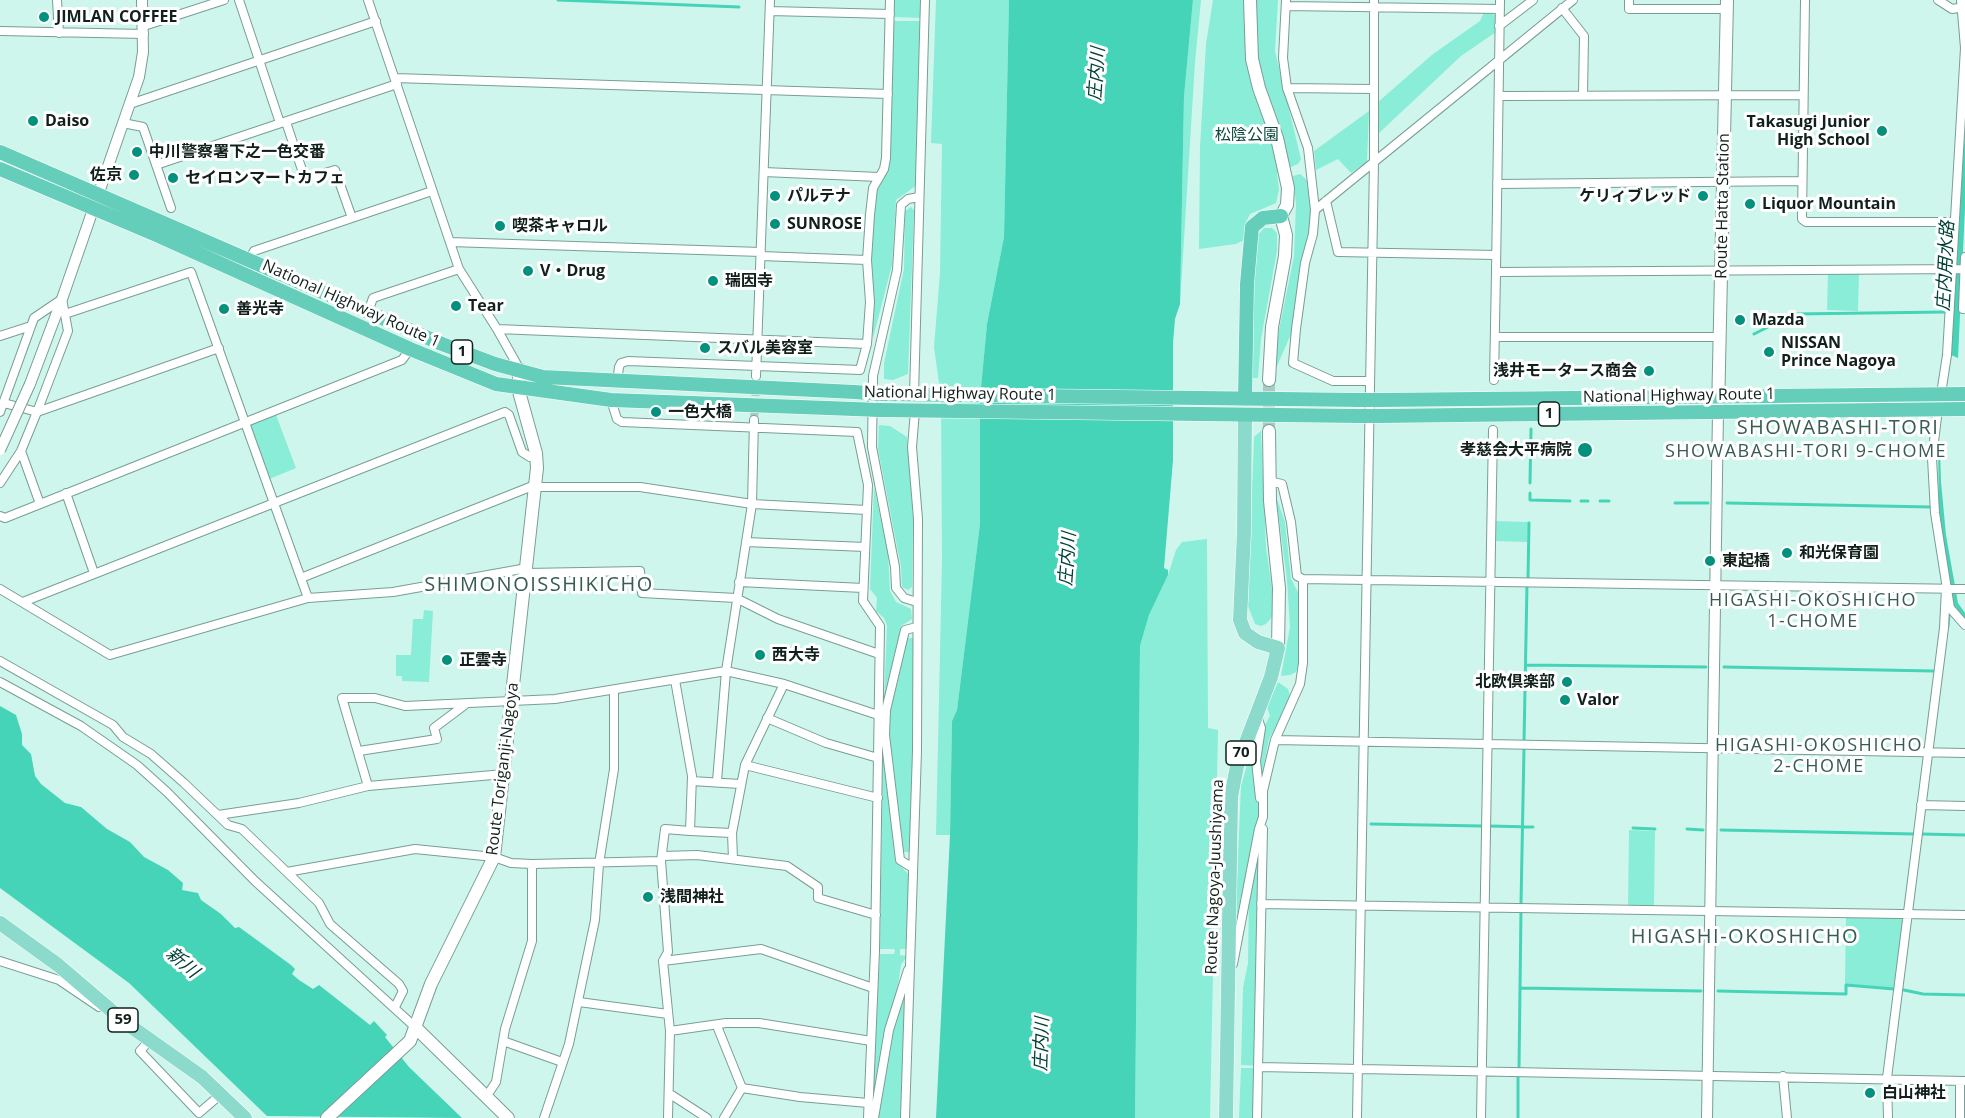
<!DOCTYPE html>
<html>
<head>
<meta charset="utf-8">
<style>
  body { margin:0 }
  canvas { display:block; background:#cff6ec }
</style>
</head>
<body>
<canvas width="1965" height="1118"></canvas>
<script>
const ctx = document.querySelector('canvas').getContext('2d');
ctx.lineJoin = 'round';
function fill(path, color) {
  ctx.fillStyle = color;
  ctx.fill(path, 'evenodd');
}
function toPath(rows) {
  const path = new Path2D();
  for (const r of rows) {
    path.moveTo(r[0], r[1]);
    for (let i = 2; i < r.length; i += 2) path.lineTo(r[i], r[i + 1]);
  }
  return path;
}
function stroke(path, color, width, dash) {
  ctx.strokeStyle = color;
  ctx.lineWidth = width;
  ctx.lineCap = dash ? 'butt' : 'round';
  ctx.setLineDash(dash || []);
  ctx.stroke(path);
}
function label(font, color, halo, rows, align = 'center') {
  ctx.font = font + ' "Open Sans","Noto Sans JP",sans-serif';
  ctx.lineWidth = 6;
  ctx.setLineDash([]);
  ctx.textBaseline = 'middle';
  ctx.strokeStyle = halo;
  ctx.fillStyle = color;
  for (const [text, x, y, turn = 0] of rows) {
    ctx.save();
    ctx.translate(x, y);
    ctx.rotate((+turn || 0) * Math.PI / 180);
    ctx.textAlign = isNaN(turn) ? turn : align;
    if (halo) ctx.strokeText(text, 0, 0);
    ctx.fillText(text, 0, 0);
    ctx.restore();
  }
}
fill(toPath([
  [894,0,922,0,922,18,894,17],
  [936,0,1009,0,1004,237,987,324,980,398,980,524,957,710,952,721,950,835,936,835,942,561,941,398,934,347,940,273,942,144,931,143],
  [1193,0,1201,0,1195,62,1180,304,1184,95],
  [1213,0,1278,0,1275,51,1301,159,1298,164,1277,173,1279,190,1276,203,1250,214,1245,224,1244,240,1236,244,1199,249,1200,147,1206,44],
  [1484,12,1495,15,1496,32,1461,56,1377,135,1378,102,1433,54,1480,21],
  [894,21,922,21,917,185,896,200,892,265,873,338,871,256,876,189,888,165],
  [1369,111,1367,162,1351,173,1338,159,1316,170,1314,151],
  [1300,174,1307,180,1312,199,1311,232,1300,274,1291,334,1274,373,1279,330,1294,256,1296,204,1293,176],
  [911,207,914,210,908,374,893,380,884,379,884,363,904,269,905,211],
  [1264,228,1272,228,1277,233,1277,251,1261,339,1258,378,1249,378,1254,256,1258,235],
  [1828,273,1859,274,1858,311,1827,310],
  [276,415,296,468,267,480,247,426],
  [879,425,890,426,907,437,913,518,912,587,908,590,902,587,901,567,878,449],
  [1261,431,1266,547,1274,603,1272,617,1266,624,1261,626,1255,624,1248,606,1254,437],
  [874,487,888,553,890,591,896,602,911,609,912,619,901,626,884,702,887,625,884,618,876,611,877,598,870,589],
  [1276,496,1285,522,1291,579,1299,594,1299,662,1296,672,1290,675,1281,676,1290,627,1287,580],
  [1494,521,1528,522,1527,542,1494,541],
  [1207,539,1208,728,1218,730,1210,1118,1135,1118,1140,646,1149,615,1168,575,1176,550,1182,542],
  [424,610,433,611,429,682,402,681,402,676,396,676,396,655,411,655,413,619,423,619],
  [907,638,914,638,911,852,902,852,888,733,889,710],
  [1278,682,1288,689,1291,699,1269,739,1261,780,1258,762,1263,728,1270,716,1267,707],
  [1257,729,1253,766,1259,808,1257,828,1245,895,1241,896,1235,929,1241,786],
  [883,750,896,861,910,876,907,949,900,949,900,955,907,956,901,965,894,1012,872,1109,880,954,894,954,895,951,894,949,880,949],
  [1629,830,1655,831,1654,907,1628,907],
  [1256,866,1260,866,1258,1066,1241,1065,1243,988,1248,963,1249,895],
  [1846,916,1902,917,1904,919,1895,988,1845,984],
  [905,982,901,1118,877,1118,892,1030,899,1013],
  [1241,1068,1258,1068,1255,1118,1239,1118]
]), '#8aedd7');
fill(toPath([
  [1009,0,1193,0,1184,96,1180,304,1175,319,1173,343,1173,460,1164,568,1168,570,1168,575,1149,615,1140,646,1135,1118,936,1118,950,835,952,721,957,710,980,524,980,398,987,324,1004,237],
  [1965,129,1965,208,1958,358,1951,355],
  [1938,449,1940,449,1941,482,1946,535,1958,603,1965,613,1965,619,1954,605,1950,588,1939,507],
  [0,706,16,715,22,734,22,745,31,754,35,776,41,784,65,803,81,807,107,829,130,842,144,857,168,870,183,883,182,890,198,893,201,900,221,914,235,928,239,927,291,965,295,969,292,974,299,980,313,989,319,985,370,1025,374,1021,387,1035,385,1037,409,1067,462,1118,267,1116,129,983,0,888]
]), '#46d4b9');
stroke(toPath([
  [558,0,739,7],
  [1754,334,1794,314,1945,312],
  [1530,483,1531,429],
  [1530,493,1530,500,1570,501],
  [1581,501,1588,501],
  [1600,501,1609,501],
  [1675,503,1708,503],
  [1727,503,1930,507],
  [1528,578,1529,523],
  [1948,626,1949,615],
  [1526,665,1706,667],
  [1724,667,1933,671],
  [1524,742,1527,584],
  [1371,824,1482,826],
  [1489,826,1533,827],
  [1633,828,1655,829],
  [1687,829,1703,830],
  [1721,830,1914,834],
  [1922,834,1965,835],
  [1521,904,1524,748],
  [1520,988,1701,991],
  [1904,990,1923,994,1965,995],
  [1718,991,1846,994,1846,985,1894,989],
  [1519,1067,1521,910],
  [1518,1118,1518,1075]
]), '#46d4b9', 3);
stroke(toPath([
  [754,420,756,383]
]), '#a9cbc2', 8, [8, 4]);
stroke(toPath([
  [1269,380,1269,431]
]), '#a9cbc2', 12, [12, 6]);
const minor = toPath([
  [57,0,59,33],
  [239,0,280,123],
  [368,0,459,269,497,329,867,344],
  [1286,0,1283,58,1287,88,1308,148,1315,210,1573,0],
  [1500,0,1496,272,1965,269],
  [1629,0,1629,9,1727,9],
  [1805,0,1802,219,1806,222,1954,222],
  [1938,0,1952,9,1965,7],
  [1286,6,1500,9],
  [1562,8,1584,36,1583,95],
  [770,11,890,14],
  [144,26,224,0],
  [1499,26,1533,0],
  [0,31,144,34],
  [395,78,888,94],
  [1287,88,1373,89],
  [1499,96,1803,95],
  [130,104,376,21],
  [286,122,305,179,335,170,352,218],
  [123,123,143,127,171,208],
  [156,165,397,84],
  [764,172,879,177],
  [1497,184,1802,181],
  [1326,201,1338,252,1496,255],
  [1315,210,1313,234,1305,263,1296,329,1293,363,1333,381,1370,381],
  [450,242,761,252],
  [761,256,867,260],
  [248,261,254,251,432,191],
  [1963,309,1965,257],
  [368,312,373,298,459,269],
  [65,314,191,272,308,598],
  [497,329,520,370],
  [0,336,31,326],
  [1495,337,1720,337],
  [756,376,770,0],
  [1494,380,1496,272],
  [617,382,619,367,621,363,628,361,860,370,867,344,870,302,867,260,870,215,873,188,884,169,886,158,890,0],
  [1941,394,1947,355,1965,48,1961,0],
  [914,395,925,0],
  [611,400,617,419,622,422,857,432,868,485,863,601,880,626,875,951,868,1118],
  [1938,409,1932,458,1935,513,1950,608,1965,625],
  [0,412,34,318,62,299,68,331,37,412,4,403],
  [21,451,40,504],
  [0,483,21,451,37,412,219,348],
  [535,487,640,487,752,504,867,510],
  [66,493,94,573],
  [0,516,5,518,402,360,410,349],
  [746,542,865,547],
  [526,573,640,571,642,593,736,598,778,619,879,654],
  [301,578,535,485],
  [1303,579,1965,589],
  [739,582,863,588],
  [0,589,110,655,308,598,393,592,527,568],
  [23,602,505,412,509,415,522,452,530,457,536,456],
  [917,602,904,598,896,588,895,567,872,447,873,376,897,270,901,205,908,199,919,197],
  [0,661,113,725,123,737,151,754,184,783,228,825,242,829,319,903,330,924,399,984,403,991,395,1007],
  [0,682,81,726,137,765,167,792,255,881,415,1027],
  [1257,716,1261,728,1256,761,1260,798],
  [767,718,826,743,878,758],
  [1275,740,1965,753],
  [359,751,437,739,434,728,466,704],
  [745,765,878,798],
  [692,781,740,784],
  [717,781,726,671,752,504,754,420],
  [368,786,342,698,375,698,405,706,555,699,726,671,784,684,878,715],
  [1921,805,1965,806],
  [218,815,299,803,368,786,504,774],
  [690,831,732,833],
  [662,856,697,855,787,866,818,887,818,898,876,915],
  [733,859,732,833,745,765,784,684],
  [913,868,900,860,885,735,886,710,905,630,917,627],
  [287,872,415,849,494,857,511,863,532,864,661,861],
  [1261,904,1965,915],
  [0,961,59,980,99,1007],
  [663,961,761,949,873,988],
  [1233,964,1259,829,1263,817,1263,791,1275,740,1300,684,1303,663,1303,579,1297,576,1291,522,1282,484,1269,481],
  [579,1002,668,1014],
  [717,1026,742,1088,724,1118],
  [670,1031,726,1023,759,1023,871,1041],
  [149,1041,140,1051,199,1113,220,1095],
  [503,1041,562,1062],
  [1259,1067,1965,1081],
  [1783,1076,1787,1118],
  [742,1088,800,1097,868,1103],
  [670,1094,707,1118],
  [486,1097,496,1082,505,1029,532,941,532,864],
  [544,1118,569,1044,595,920,599,864,614,769,614,690],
  [668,1118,670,1031,663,961,668,952,661,861,665,829,690,831,692,776,675,680],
  [874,1118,889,1030,908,970],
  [905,1118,917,751,918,519,912,447,915,411],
  [1257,1118,1263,829],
  [1357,1118,1374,162,1374,0],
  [1481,1118,1493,430],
  [1888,1118,1887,1078,1944,628,1946,589],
  [1960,1118,1960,1081]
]);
const tertiary = toPath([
  [30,384,62,299,139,77,143,52,142,0],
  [1707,1118,1718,412]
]);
const secondary = toPath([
  [1250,0,1252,59,1259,88,1277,138,1288,188,1287,205,1281,216,1286,235,1285,256,1272,327,1269,380],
  [1718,412,1727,0],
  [1269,431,1270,501,1279,588,1278,648],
  [415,1027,508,1118],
  [327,1118,410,1041,431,984,494,857,537,468,536,453,518,388,520,370]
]);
const primary = toPath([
  [0,923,58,965,126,1023,202,1077,245,1118],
  [1226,1118,1231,797,1237,766,1271,677,1278,648,1258,642,1245,633,1240,620,1244,532,1245,415]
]);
const trunk = toPath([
  [0,152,442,344,495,364,543,377,855,392],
  [0,169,159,236,410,349,496,384,611,400,854,409],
  [879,394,1360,400],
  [1245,399,1247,284,1252,227,1263,218,1281,216],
  [1380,400,1965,394],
  [879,410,1358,416],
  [1379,416,1965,409]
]);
stroke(minor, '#799e94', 10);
stroke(tertiary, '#799e94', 12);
stroke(secondary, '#799e94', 14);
stroke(primary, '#fff', 15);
stroke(trunk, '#fff', 15);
stroke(minor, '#fff', 8);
stroke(tertiary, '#fff', 10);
stroke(secondary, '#fff', 12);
stroke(primary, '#8bdacb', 14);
stroke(trunk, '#64ceba', 14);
const tertiaryBridge = toPath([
  [0,450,30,384]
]);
const trunkBridge = toPath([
  [855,392,879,394],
  [1360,400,1380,400],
  [854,409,879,410],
  [1358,416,1379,416]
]);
stroke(tertiaryBridge, '#799e94', 12, []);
stroke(trunkBridge, '#fff', 15, []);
stroke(tertiaryBridge, '#fff', 10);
stroke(trunkBridge, '#64ceba', 14);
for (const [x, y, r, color] of [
  [44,17,6,"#02917c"],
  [33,121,6,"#02917c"],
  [1882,131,6,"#02917c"],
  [137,152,6,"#02917c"],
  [134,175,6,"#02917c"],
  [173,178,6,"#02917c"],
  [775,196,6,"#02917c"],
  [1703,196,6,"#02917c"],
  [1750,204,6,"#02917c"],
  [775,224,6,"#02917c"],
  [500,226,6,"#02917c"],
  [528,271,6,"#02917c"],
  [713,281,6,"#02917c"],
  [456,306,6,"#02917c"],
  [224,309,6,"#02917c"],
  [1740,320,6,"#02917c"],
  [705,348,6,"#02917c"],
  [1769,352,6,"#02917c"],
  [1649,371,6,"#02917c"],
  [656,412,6,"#02917c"],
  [1585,450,8,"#02917c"],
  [1787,553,6,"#02917c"],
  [1710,561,6,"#02917c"],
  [760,655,6,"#02917c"],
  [447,660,6,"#02917c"],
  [1567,682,6,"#02917c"],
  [1565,700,6,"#02917c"],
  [648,897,6,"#02917c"],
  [1870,1093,6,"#02917c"]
]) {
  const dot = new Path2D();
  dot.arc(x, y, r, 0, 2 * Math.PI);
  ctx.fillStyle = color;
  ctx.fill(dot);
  stroke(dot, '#fff', 2);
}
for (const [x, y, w] of [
  [462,352,21],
  [1549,414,21],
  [1241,753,30],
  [123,1020,30]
]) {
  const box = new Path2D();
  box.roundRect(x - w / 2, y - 12, w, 24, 4.5);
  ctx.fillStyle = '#fff';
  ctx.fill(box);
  stroke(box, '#11201c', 1.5);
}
label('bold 15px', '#11201c', null, [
  ["1",462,352],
  ["1",1549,414],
  ["70",1241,753],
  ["59",123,1020]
]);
label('bold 16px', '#11201c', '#fff', [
  ["JIMLAN COFFEE",56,17],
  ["Daiso",45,121],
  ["Takasugi Junior",1870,122,"right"],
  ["High School",1870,140,"right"],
  ["中川警察署下之一色交番",149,152],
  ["佐京",122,175,"right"],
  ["セイロンマートカフェ",185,178],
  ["パルテナ",787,196],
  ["ケリィブレッド",1691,196,"right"],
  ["Liquor Mountain",1762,204],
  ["SUNROSE",787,224],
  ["喫茶キャロル",512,226],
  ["V・Drug",540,271],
  ["瑞因寺",725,281],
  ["Tear",468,306],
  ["善光寺",236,309],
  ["Mazda",1752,320],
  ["NISSAN",1781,343],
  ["Prince Nagoya",1781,361],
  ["スバル美容室",717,348],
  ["浅井モータース商会",1637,371,"right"],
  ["一色大橋",668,412],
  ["孝慈会大平病院",1572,450,"right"],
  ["和光保育園",1799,553],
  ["東起橋",1722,561],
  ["西大寺",772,655],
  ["正雲寺",459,660],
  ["北欧倶楽部",1555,682,"right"],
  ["Valor",1577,700],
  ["浅間神社",660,897],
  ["白山神社",1882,1093]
], 'left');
label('16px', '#09483d', '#fff', [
  ["松陰公園",1247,135]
]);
label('16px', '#11201c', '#fff', [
  ["Route Hatta Station",1723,206,-89],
  ["National Highway Route 1",351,304,24],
  ["National Highway Route 1",960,394,1],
  ["National Highway Route 1",1679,396,-1],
  ["Route Toriganji-Nagoya",503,769,-83],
  ["Route Nagoya-Juushiyama",1215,877,-88]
]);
label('italic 18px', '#004136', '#fff', [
  ["庄内川",1097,74,-86],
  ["庄内用水路",1946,266,-87],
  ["庄内川",1068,559,-86],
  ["新川",182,963,40],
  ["庄内川",1042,1044,-88]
]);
ctx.letterSpacing = '1.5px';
label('18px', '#385b53', '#fff', [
  ["SHOWABASHI-TORI 9-CHOME",1806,452],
  ["HIGASHI-OKOSHICHO",1813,601],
  ["1-CHOME",1813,622],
  ["HIGASHI-OKOSHICHO",1819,746],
  ["2-CHOME",1819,767]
]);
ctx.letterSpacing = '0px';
ctx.letterSpacing = '1.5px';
label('20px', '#385b53', '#fff', [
  ["SHOWABASHI-TORI",1838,428],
  ["SHIMONOISSHIKICHO",539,585],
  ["HIGASHI-OKOSHICHO",1745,937]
]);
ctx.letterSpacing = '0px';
</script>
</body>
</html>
